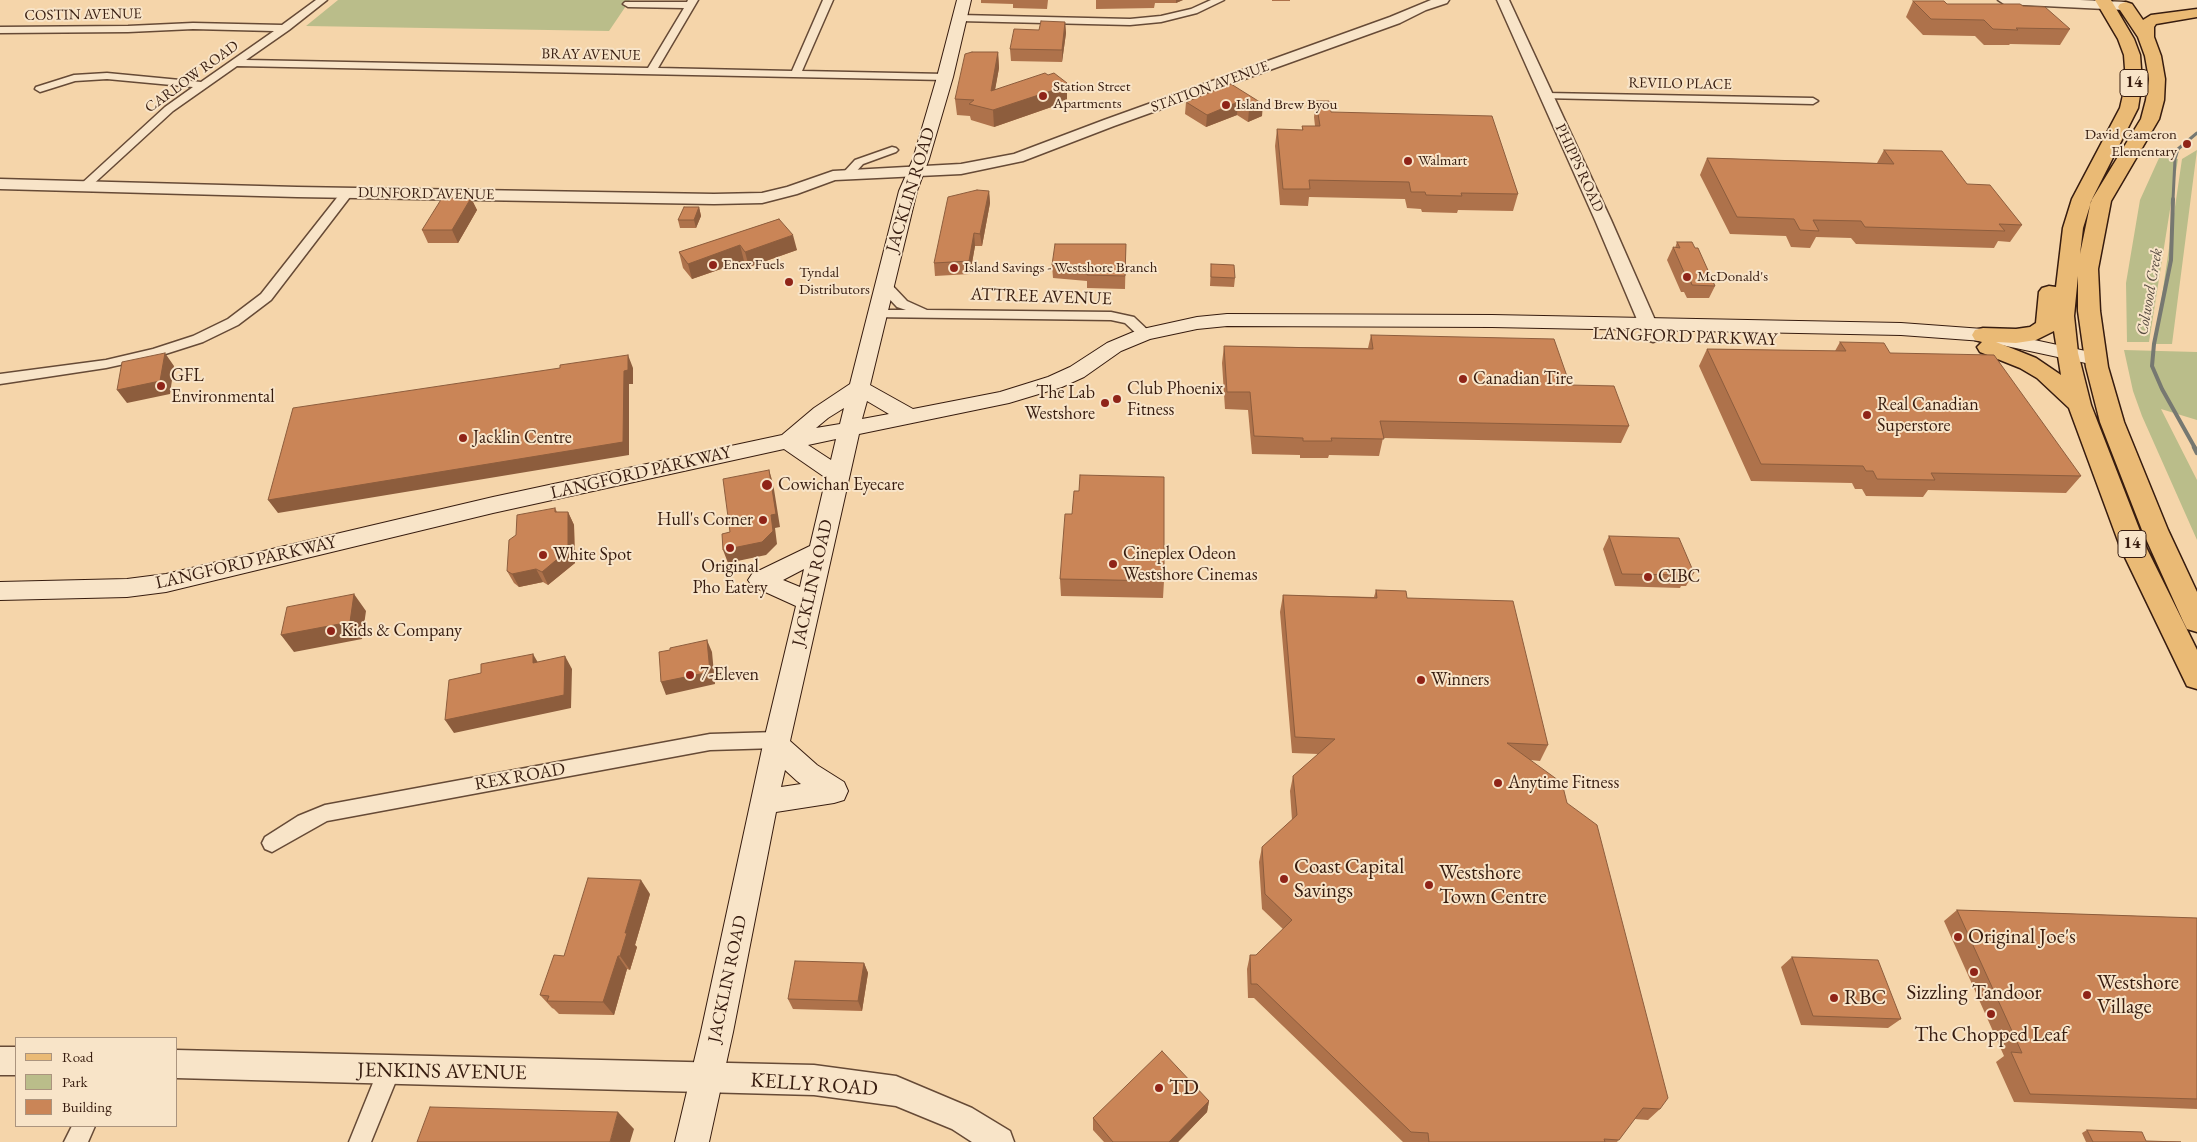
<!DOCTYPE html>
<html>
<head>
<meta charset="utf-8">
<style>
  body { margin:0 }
  #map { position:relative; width:2197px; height:1142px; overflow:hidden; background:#f5d5aa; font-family:"EB Garamond",serif }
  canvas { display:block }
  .legend { position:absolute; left:15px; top:1037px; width:162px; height:90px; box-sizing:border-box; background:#f8e4c8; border:1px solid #ab947e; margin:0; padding:6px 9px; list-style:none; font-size:15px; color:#371c0f }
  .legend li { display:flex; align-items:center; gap:10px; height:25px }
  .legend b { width:25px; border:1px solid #ab947e }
</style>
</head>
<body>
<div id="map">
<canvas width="2197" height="1142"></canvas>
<ul class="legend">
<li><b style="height:6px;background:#eaba75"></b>Road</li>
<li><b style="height:14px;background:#babd8a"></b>Park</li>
<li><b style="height:14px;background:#ca8557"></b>Building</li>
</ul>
</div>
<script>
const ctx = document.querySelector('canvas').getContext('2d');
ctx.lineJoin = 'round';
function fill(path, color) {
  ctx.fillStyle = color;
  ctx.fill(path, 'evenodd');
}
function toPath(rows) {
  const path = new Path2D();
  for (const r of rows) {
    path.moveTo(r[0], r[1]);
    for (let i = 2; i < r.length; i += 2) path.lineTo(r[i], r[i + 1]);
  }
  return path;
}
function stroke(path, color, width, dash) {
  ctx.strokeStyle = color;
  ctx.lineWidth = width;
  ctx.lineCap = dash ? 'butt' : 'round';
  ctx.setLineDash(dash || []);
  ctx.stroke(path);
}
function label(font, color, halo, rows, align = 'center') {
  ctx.font = font + ' "EB Garamond",serif';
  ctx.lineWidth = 4;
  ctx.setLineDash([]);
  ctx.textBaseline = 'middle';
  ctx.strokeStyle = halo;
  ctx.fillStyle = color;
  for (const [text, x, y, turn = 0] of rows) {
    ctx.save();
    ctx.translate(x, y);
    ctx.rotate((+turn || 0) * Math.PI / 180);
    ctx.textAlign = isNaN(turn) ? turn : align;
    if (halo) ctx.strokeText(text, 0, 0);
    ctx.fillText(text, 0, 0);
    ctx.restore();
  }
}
fill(toPath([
  [338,0,630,0,609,31,306,26],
  [2197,150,2172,344,2155,344,2182,159],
  [2159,158,2178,159,2149,342,2127,342,2126,283,2140,200],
  [2124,350,2197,352,2197,420,2161,409,2197,480,2197,540,2142,416,2133,391]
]), '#babd8a');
stroke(toPath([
  [2173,200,2175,159,2178,149,2197,133]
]), '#767871', 3);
stroke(toPath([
  [2173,199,2171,260,2154,344,2152,366,2162,389,2195,448]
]), '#767871', 4);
stroke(toPath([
  [2194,447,2197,453]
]), '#767871', 4.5);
const minor = toPath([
  [316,0,327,0,289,30,246,60,648,68,684,8,628,7,623,4,625,2,687,2,688,0,698,0,658,68,792,71,823,0,833,0,802,71,945,74,950,77,945,80,237,66,173,111,89,188,85,190,79,186,81,184,165,107,193,87,107,79,75,81,40,92,35,89,36,87,74,75,107,73,201,82,274,31,193,29,128,32,0,33,0,27,128,26,193,23,282,25,316,0],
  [1211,0,1224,0,1197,13,1161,22,1130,25,960,21,955,18,960,15,1130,19,1161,16,1191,9,1211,0],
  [1546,93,1813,98,1818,101,1813,104,1542,98,1541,96,1542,94,1546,93],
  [892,147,896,148,898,150,896,152,863,164,853,175,849,176,843,173,855,160,892,147],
  [347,189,353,193,271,300,238,325,203,342,156,357,106,368,0,384,0,374,106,360,153,349,193,336,228,319,261,294,343,190,347,189],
  [884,281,889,282,907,301,927,310,1111,312,1134,317,1152,334,1145,338,1140,337,1125,323,1111,320,871,317,869,314,871,311,876,310,906,310,897,307,879,288,878,285,884,281],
  [777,732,783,735,786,740,783,745,777,748,710,750,327,821,272,852,265,849,262,843,265,837,298,816,325,805,710,734,777,732],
  [389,1060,397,1063,400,1071,371,1142,349,1142,381,1063,389,1060],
  [72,1126,95,1126,88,1142,64,1142,72,1126]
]);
const tertiary = toPath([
  [1431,0,1449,0,1447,3,1426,10,1400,23,1114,126,1023,161,961,174,835,180,797,194,762,203,714,204,297,197,0,189,0,179,297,187,714,194,762,193,787,187,833,171,961,164,1014,154,1104,120,1390,17,1431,0],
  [1497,0,1509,0,1611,220,1662,336,1659,340,1653,342,1647,340,1644,336,1595,220,1497,0],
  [1998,0,2080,0,2125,2,2131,6,2125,10,2004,4,1998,0],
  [0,1047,16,1047,16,1075,0,1075,0,1047],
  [176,1050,814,1065,896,1076,972,1108,1010,1131,1014,1142,972,1142,952,1129,896,1106,814,1095,176,1078,176,1050]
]);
const secondary = toPath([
  [957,0,971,0,953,77,929,159,917,191,870,385,913,409,1000,392,1048,377,1070,367,1107,343,1138,330,1197,317,1227,314,1492,315,1901,323,1983,329,2095,353,2102,354,2105,359,2102,364,2095,365,1983,341,1901,335,1492,327,1227,326,1197,329,1150,339,1121,351,1084,377,1062,387,1009,403,859,434,790,741,817,765,844,782,848,791,844,800,834,803,776,812,733,1032,709,1142,675,1142,701,1032,764,740,796,606,752,586,748,580,752,574,810,546,826,478,784,449,493,513,166,592,127,597,0,600,0,582,127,579,166,574,493,497,782,435,814,408,850,384,899,191,913,159,937,77,957,0],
  [867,401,889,414,862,419,867,401],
  [844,408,840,424,816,428,828,418,844,408],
  [836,439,831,460,808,445,836,439],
  [804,569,800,587,783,580,804,569],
  [785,770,797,781,801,784,781,787,785,770]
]);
const primary = toPath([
  [2095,0,2111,0,2134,39,2140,55,2142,82,2138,108,2092,199,2083,228,2080,254,2091,201,2141,119,2146,100,2149,79,2145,56,2138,37,2118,7,2120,4,2126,2,2132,4,2143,20,2151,15,2197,9,2197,17,2156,24,2154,27,2154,37,2161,56,2165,79,2164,100,2159,119,2111,201,2098,269,2100,311,2108,367,2124,422,2168,530,2197,592,2197,632,2187,629,2183,621,2142,530,2100,422,2086,367,2078,311,2078,276,2074,316,2078,353,2091,405,2147,549,2197,650,2197,689,2187,686,2121,549,2069,408,2037,378,2020,368,1980,352,1977,347,1982,342,1975,340,1972,335,1975,330,1983,328,2016,329,2030,327,2036,323,2039,292,2042,288,2049,286,2056,287,2063,228,2072,199,2120,108,2126,82,2124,55,2118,39,2095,0],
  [2054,331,2061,375,2036,358,1996,342,2016,343,2036,340,2054,331]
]);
stroke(minor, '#664a36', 3);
stroke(tertiary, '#664a36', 3);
stroke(secondary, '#371c0f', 2);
stroke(primary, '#371c0f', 3);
fill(minor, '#f8e4c8');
fill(tertiary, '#f8e4c8');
fill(secondary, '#f8e4c8');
fill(primary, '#eaba75');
fill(toPath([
  [981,0,1048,0,1047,9,1013,8,1013,4,981,3],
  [1096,0,1183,0,1176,3,1155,3,1154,8,1096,9],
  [1272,0,1290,0,1290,1,1272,1],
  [1913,1,1947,4,2023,6,2070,29,2060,45,2010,44,2009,45,1984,45,1975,36,1923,35,1906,17],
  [1065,22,1066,33,1062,62,1011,61,1010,49,1039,30],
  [998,52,999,68,995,89,1067,99,1063,101,1063,103,994,127,971,120,970,116,957,115,955,99],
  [1231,84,1262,116,1248,122,1237,115,1206,127,1185,114,1186,102],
  [1316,101,1331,112,1518,194,1513,211,1458,210,1457,213,1422,212,1421,209,1407,208,1405,199,1309,197,1308,206,1280,205,1275,146,1277,129,1302,130,1302,126,1315,126,1314,117],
  [1884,150,1967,184,2022,225,2010,242,1998,241,1994,248,1856,244,1851,238,1816,237,1810,248,1791,247,1786,236,1730,234,1700,175,1707,158,1877,163],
  [989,191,990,203,982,246,975,246,970,274,935,276,934,263],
  [471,198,477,210,458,243,428,243,422,230],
  [699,207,701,216,696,228,680,228,678,220],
  [779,219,797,250,749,267,744,261,692,279,683,268,679,252],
  [1677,242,1715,286,1709,298,1687,298,1684,292,1681,292,1667,260,1673,247,1675,248],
  [1126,244,1125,289,1087,288,1087,281,1053,278,1052,265],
  [1211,264,1235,278,1234,287,1210,286],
  [1371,335,1570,385,1629,426,1621,443,1383,438,1379,456,1329,455,1328,458,1300,458,1300,455,1252,454,1248,410,1225,409,1222,363,1224,346,1368,348],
  [1840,342,1890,353,2081,476,2066,493,1928,490,1923,497,1866,496,1862,489,1855,489,1852,483,1751,481,1699,366,1707,349,1835,351],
  [1079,491,1164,581,1163,598,1061,596,1060,579,1072,514],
  [555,508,557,512,568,512,574,525,575,563,548,585,543,582,519,587,514,583,507,571],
  [1609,536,1694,573,1686,586,1681,586,1680,588,1615,586,1603,549],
  [1376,590,1407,598,1548,745,1540,761,1530,760,1567,803,1660,1109,1648,1120,1634,1119,1617,1142,1403,1142,1254,998,1248,998,1247,969,1250,955,1256,955,1283,929,1262,909,1259,862,1262,847,1292,820,1290,791,1293,776,1318,754,1292,753,1280,612,1283,595,1374,597],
  [650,894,635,945,637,947,630,970,627,969,614,1015,559,1014,554,1009,552,1008,540,995,564,956],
  [1957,910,2197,918,2197,1109,2014,1102,1996,1062,2004,1056,1944,921],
  [1792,957,1901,1019,1888,1028,1801,1025,1781,967],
  [864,963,868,973,862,1011,793,1009,788,999],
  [1209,1101,1207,1112,1178,1142,1104,1142,1093,1130,1093,1118],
  [2087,1130,2146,1141,2181,1142,2086,1142,2082,1133]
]), '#ae724b');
fill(toPath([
  [1176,0,1183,0,1176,3],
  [1065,22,1066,33,1062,62,1062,50],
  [998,52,999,68,992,107,991,91],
  [1067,83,1067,99,1063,101,1063,103,994,127,993,110],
  [1238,102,1237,115,1206,127,1207,115],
  [1263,104,1262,116,1248,122,1249,109],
  [989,191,990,203,982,246,980,234],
  [471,198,477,210,458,243,452,230],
  [699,207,701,216,696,228,694,220],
  [974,233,975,246,970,274,969,261],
  [793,235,797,250,749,267,745,252],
  [740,245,744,261,692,279,688,264],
  [165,353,174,366,170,394,127,403,117,390],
  [628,355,633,368,633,384,629,384,629,455,278,513,268,500,624,371],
  [769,470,773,483,780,527,775,528,777,544,766,555,728,563,723,550,771,515],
  [568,512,574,525,575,563,548,585,542,572],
  [536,569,543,582,519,587,512,574],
  [354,594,366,611,362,639,294,652,281,635],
  [707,640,712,652,715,684,666,695,661,682],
  [533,654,540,666,533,663],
  [565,656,572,669,571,708,454,733,445,720],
  [641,880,650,894,635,945,637,947,630,970,620,956,625,933],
  [618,956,627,969,614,1015,603,1002],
  [864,963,868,973,862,1011,858,1001],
  [1209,1101,1207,1112,1178,1142,1169,1142],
  [618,1112,634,1129,630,1142,610,1142]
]), '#8d5d3d');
const building = toPath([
  [1913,1,1944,1,1947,4,2020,4,2023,6,2045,7,2070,29,2016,28,2018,30,1993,29,1984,20,1931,19,1913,1],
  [1041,21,1065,22,1062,50,1010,49,1014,29,1039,30,1041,21],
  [972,52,998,52,991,91,1045,73,1048,75,1054,73,1067,83,1061,85,1063,87,993,110,969,104,974,100,955,99,965,54,972,52],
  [1231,84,1263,104,1249,109,1238,102,1207,115,1186,102,1231,84],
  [1316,101,1329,101,1331,112,1492,116,1518,194,1461,193,1462,196,1426,195,1425,192,1411,192,1409,182,1309,180,1310,189,1283,189,1277,129,1303,130,1302,126,1320,126,1316,101],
  [1884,150,1942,151,1967,184,1990,185,2022,225,1999,224,2005,231,1865,227,1861,221,1813,220,1819,231,1800,230,1794,219,1737,217,1707,158,1894,164,1884,150],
  [977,190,989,191,980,234,974,233,969,261,934,263,948,197,977,190],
  [442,198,471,198,452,230,422,230,442,198],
  [684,207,699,207,694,220,678,220,684,207],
  [779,219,793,235,745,252,740,245,688,264,679,252,779,219],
  [1677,242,1692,242,1695,248,1698,248,1715,286,1692,285,1690,279,1687,279,1673,247,1680,248,1677,242],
  [1055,244,1126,244,1125,276,1087,275,1088,268,1052,265,1055,244],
  [1211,264,1234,265,1235,278,1211,277,1211,264],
  [1371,335,1554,339,1570,385,1614,386,1629,426,1380,421,1384,439,1331,438,1332,441,1303,441,1303,438,1254,436,1250,392,1227,392,1224,346,1373,349,1371,335],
  [1840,342,1884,343,1890,353,1994,355,2081,476,1931,473,1935,480,1877,479,1873,471,1866,471,1863,466,1761,464,1707,349,1846,351,1840,342],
  [165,353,160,381,117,390,122,362,165,353],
  [628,355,628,370,624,371,623,442,268,500,293,408,560,368,560,365,628,355],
  [769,470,776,514,771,515,773,531,762,542,723,550,722,534,730,532,723,479,769,470],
  [1080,475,1164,477,1164,581,1060,579,1065,514,1072,514,1074,491,1079,491,1080,475],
  [555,508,555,512,568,512,568,550,542,572,536,569,512,574,507,571,509,540,516,535,517,515,555,508],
  [1609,536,1679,538,1694,573,1686,573,1687,575,1622,574,1609,536],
  [1376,590,1406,591,1407,598,1513,601,1548,745,1507,743,1562,783,1567,803,1597,825,1668,1098,1660,1109,1643,1108,1619,1140,1604,1139,1605,1142,1429,1142,1428,1133,1411,1132,1257,984,1251,984,1250,955,1256,955,1292,920,1265,894,1262,847,1297,815,1293,776,1335,739,1295,737,1283,595,1377,598,1376,590],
  [354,594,350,622,281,635,287,607,354,594],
  [707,640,710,672,661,682,659,652,670,650,670,648,707,640],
  [533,654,533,663,565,656,564,695,445,720,449,680,481,673,481,664,533,654],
  [588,878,641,880,625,933,627,933,620,956,618,956,603,1002,547,1001,549,996,540,995,554,955,564,956,588,878],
  [1957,910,2197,918,2197,1099,2030,1094,2011,1052,2022,1053,1957,910],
  [1792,957,1878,960,1901,1019,1813,1016,1792,957],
  [795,961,864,963,858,1001,788,999,795,961],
  [1162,1051,1209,1101,1169,1142,1113,1142,1093,1118,1162,1051],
  [430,1107,618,1112,610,1142,417,1142,430,1107],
  [2087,1130,2142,1132,2146,1141,2181,1142,2093,1142,2087,1130]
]);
fill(building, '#ca8557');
stroke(building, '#8d5d3d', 1);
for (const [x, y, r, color] of [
  [1043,96,5,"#8f2418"],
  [1226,105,5,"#8f2418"],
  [2187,144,5,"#8f2418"],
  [1408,161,5,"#8f2418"],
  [713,265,5,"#8f2418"],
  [954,268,5,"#8f2418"],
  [1687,277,5,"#8f2418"],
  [789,282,5,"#8f2418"],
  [1463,379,5,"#8f2418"],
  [161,386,5,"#8f2418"],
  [1117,399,5,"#8f2418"],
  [1105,403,5,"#8f2418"],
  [1867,415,5,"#8f2418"],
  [463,438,5,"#8f2418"],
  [767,485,6,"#8f2418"],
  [763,520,5,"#8f2418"],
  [730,548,5,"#8f2418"],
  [543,555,5,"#8f2418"],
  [1113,564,5,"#8f2418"],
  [1648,577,5,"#8f2418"],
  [331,631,5,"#8f2418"],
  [690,675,5,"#8f2418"],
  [1421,680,5,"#8f2418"],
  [1498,783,5,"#8f2418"],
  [1284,879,5,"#8f2418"],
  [1429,885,5,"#8f2418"],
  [1958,937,5,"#8f2418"],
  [1974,972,5,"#8f2418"],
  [2087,995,5,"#8f2418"],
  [1834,998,5,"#8f2418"],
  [1991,1014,5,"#8f2418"],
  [1159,1088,5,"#8f2418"]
]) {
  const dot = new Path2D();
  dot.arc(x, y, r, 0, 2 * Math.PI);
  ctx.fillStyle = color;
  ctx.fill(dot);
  stroke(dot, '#f8e4c8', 2);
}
label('15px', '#371c0f', '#f8e4c8', [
  ["COSTIN AVENUE",83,15,-1],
  ["BRAY AVENUE",591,55,1],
  ["CARLOW ROAD",192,77,-36],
  ["REVILO PLACE",1680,84,1],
  ["STATION AVENUE",1210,87,-20],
  ["PHIPPS ROAD",1579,168,65],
  ["DUNFORD AVENUE",426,194,1]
]);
label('15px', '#371c0f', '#f8e4c8', [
  ["Station Street",1053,87],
  ["Apartments",1053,104],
  ["Island Brew Byou",1236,105],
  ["David Cameron",2177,135,"right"],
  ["Elementary",2177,152,"right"],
  ["Walmart",1418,161],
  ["Enex Fuels",723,265],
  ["Island Savings - Westshore Branch",964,268],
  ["Tyndal",799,273],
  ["Distributors",799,290],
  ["McDonald's",1697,277]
], 'left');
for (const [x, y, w] of [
  [2134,83,28],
  [2132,544,28]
]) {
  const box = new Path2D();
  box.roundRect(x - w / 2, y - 13.5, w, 27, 4);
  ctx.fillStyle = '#f8e4c8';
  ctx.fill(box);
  stroke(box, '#371c0f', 1);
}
label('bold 16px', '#371c0f', null, [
  ["14",2134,83],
  ["14",2132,544]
]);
label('italic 16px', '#564a40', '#f8e4c8', [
  ["Colwood Creek",2150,292,-80]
]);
label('18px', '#371c0f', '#f8e4c8', [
  ["JACKLIN ROAD",911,190,-73],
  ["ATTREE AVENUE",1041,297,2],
  ["LANGFORD PARKWAY",1685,337,2],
  ["LANGFORD PARKWAY",641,473,-13],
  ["LANGFORD PARKWAY",246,563,-13],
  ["JACKLIN ROAD",813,583,-77],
  ["REX ROAD",520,777,-10],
  ["JACKLIN ROAD",728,979,-78]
]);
label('18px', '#371c0f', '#f8e4c8', [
  ["GFL",171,376],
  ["Environmental",171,397],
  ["Canadian Tire",1473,379],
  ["Club Phoenix",1127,389],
  ["Fitness",1127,410],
  ["The Lab",1095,393,"right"],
  ["Westshore",1095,414,"right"],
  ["Real Canadian",1877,405],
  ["Superstore",1877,426],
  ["Jacklin Centre",473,438],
  ["Cowichan Eyecare",778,485],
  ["Hull's Corner",753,520,"right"],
  ["Cineplex Odeon",1123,554],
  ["Westshore Cinemas",1123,575],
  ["White Spot",553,555],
  ["Original",730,567,"center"],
  ["Pho Eatery",730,588,"center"],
  ["CIBC",1658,577],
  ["Kids & Company",341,631],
  ["7-Eleven",700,675],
  ["Winners",1431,680],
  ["Anytime Fitness",1508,783]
], 'left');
label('21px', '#371c0f', '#f8e4c8', [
  ["Coast Capital",1294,867],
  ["Savings",1294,891],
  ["Westshore",1439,873],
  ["Town Centre",1439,897],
  ["Original Joe's",1968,937],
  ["Westshore",2097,983],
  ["Village",2097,1007],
  ["Sizzling Tandoor",1974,993,"center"],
  ["RBC",1844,998],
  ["The Chopped Leaf",1991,1035,"center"],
  ["TD",1169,1088]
], 'left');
label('21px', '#371c0f', '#f8e4c8', [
  ["JENKINS AVENUE",442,1072,1],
  ["KELLY ROAD",814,1085,4]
]);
</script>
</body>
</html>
